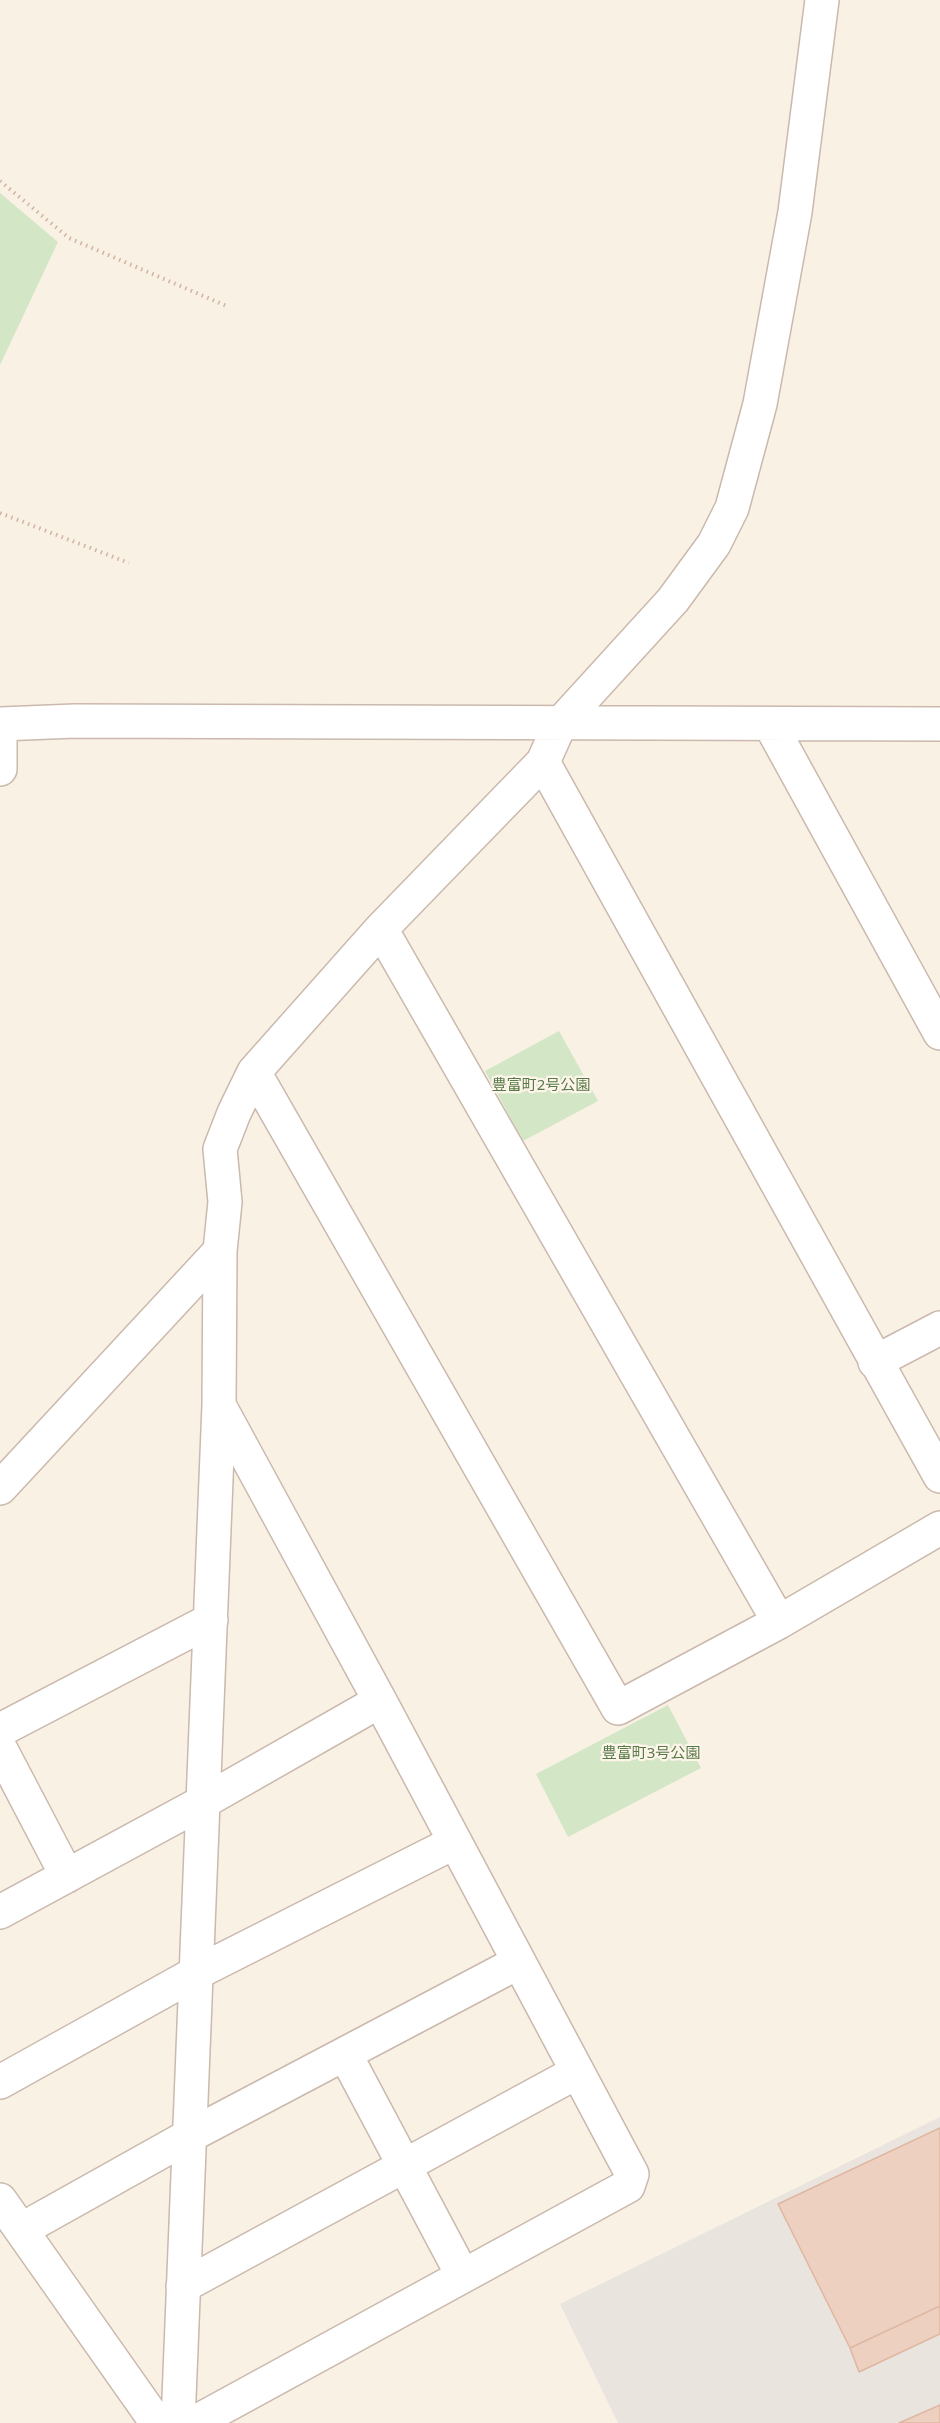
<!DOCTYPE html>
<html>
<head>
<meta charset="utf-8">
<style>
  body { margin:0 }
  canvas { display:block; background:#faf1e5 }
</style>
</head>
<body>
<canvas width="940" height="2423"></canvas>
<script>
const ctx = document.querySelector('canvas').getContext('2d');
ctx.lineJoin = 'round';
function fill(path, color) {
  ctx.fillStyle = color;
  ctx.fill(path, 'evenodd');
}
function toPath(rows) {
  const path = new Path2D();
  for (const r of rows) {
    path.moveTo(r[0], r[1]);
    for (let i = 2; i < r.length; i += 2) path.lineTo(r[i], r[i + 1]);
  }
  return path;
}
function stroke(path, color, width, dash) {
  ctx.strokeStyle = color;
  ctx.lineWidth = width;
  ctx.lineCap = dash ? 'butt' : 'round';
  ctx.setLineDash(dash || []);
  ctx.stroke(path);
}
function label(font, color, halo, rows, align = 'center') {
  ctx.font = font + ' "Noto Sans","Noto Sans JP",sans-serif';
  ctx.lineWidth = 4.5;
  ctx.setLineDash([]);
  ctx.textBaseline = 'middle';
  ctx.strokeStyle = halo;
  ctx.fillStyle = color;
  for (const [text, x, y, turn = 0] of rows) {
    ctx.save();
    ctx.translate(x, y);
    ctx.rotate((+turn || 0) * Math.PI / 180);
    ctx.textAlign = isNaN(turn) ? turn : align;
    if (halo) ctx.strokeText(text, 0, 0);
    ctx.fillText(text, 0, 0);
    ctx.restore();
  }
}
fill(toPath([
  [940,2117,940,2423,618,2423,560,2304]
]), '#eae4df');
fill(toPath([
  [0,193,58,242,0,365],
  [559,1031,598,1101,523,1141,485,1071],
  [668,1705,701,1768,568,1837,536,1774]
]), '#d3e6c5');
const building = toPath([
  [940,2128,940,2306,850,2348,778,2204,940,2128],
  [940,2306,940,2334,859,2372,850,2348,940,2306],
  [940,2405,940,2423,899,2423,940,2405]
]);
fill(building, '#edd0bf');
stroke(building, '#deb6a1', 1.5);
const street = toPath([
  [0,724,75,721,940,724],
  [770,724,940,1033],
  [0,734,0,769],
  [543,762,940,1476],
  [381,929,779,1622],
  [254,1072,618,1708,779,1622,940,1528],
  [875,1362,940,1328],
  [0,1488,220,1251],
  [0,1730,211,1620],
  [0,1748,67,1876],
  [0,1912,203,1802,380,1701],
  [345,2054,463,2276],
  [0,2082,196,1973,455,1842],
  [0,2200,157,2423],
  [21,2230,189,2136,519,1962],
  [183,2286,577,2072],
  [178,2423,219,1405,220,1251,225,1202,220,1149,234,1113,254,1072,381,929,543,762,560,724,673,600,714,544,732,508,760,404,795,212,822,0],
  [194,2423,628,2186,632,2174,380,1701,220,1407]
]);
stroke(street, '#cab9ac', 36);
stroke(toPath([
  [0,181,69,238,229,307],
  [0,513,129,563]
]), '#d1b3a2', 4, [1.5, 4.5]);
stroke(street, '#fff', 33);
label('15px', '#587a49', '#fdf5ea', [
  ["豊富町2号公園",541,1086],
  ["豊富町3号公園",651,1754]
]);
</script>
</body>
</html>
